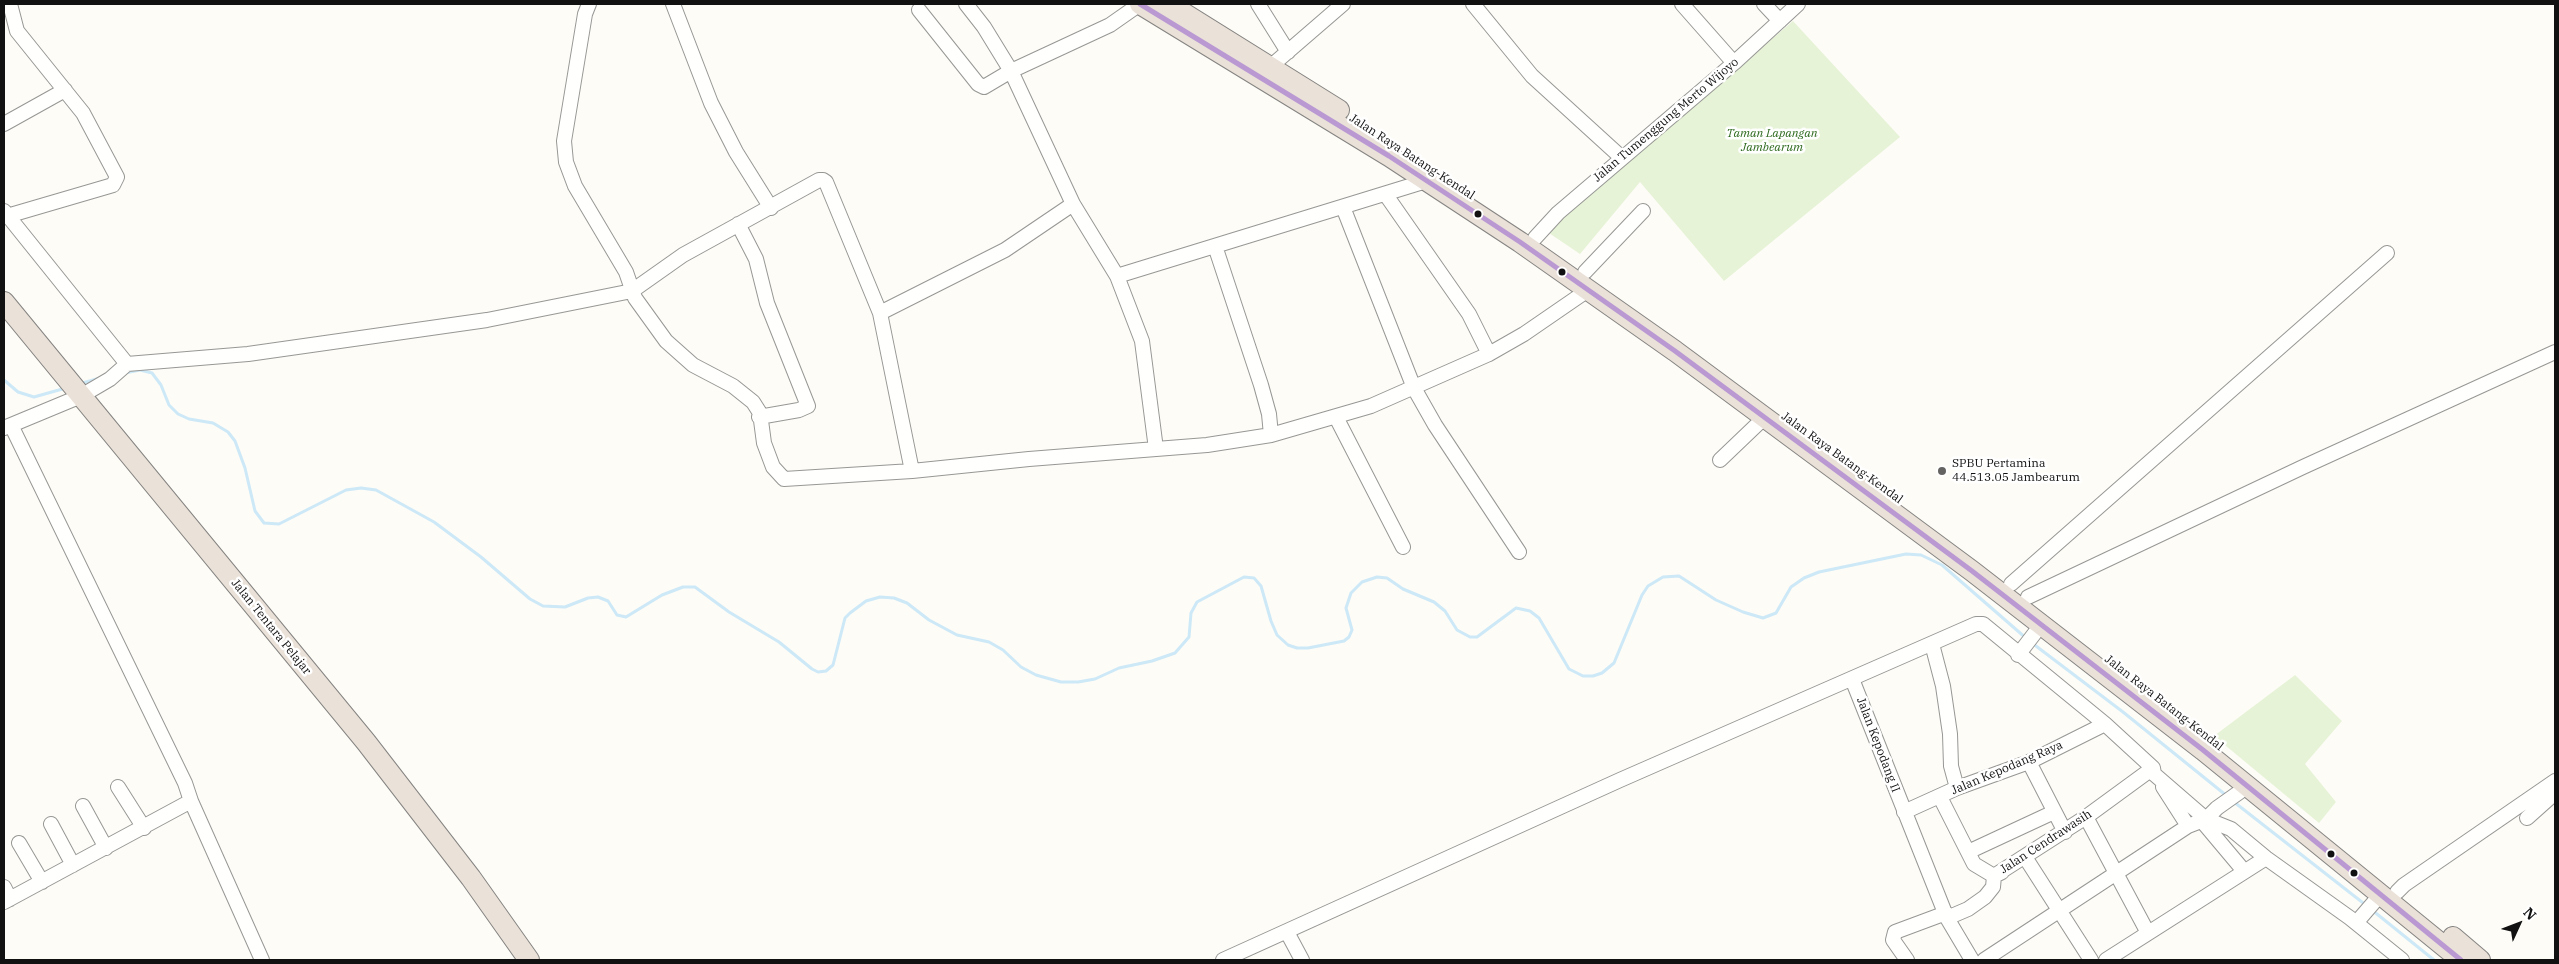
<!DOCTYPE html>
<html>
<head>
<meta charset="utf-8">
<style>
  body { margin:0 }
  #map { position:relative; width:2559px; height:964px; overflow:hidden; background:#fdfcf7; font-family:"IBM Plex Serif",serif }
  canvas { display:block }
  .frame { position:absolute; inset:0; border:5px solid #111; pointer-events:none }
  .north { position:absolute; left:2494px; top:899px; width:50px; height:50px; -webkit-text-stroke:4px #fff; paint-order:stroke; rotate:47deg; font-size:14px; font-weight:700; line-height:20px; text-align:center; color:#111 }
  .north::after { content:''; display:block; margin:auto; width:18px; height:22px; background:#111; clip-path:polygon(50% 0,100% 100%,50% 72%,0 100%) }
</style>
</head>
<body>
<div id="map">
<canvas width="2559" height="964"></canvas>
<div class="frame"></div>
<div class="north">N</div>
</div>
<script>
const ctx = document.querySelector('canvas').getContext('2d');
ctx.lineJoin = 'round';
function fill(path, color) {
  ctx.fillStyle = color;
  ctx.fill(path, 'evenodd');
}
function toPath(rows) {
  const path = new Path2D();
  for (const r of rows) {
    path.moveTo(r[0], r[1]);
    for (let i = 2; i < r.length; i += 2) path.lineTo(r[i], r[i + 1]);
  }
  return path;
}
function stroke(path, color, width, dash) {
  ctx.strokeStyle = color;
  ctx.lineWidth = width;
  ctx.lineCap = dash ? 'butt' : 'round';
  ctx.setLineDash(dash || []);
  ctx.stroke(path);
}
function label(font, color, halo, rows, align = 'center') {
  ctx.font = font + ' "IBM Plex Serif",serif';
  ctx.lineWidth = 5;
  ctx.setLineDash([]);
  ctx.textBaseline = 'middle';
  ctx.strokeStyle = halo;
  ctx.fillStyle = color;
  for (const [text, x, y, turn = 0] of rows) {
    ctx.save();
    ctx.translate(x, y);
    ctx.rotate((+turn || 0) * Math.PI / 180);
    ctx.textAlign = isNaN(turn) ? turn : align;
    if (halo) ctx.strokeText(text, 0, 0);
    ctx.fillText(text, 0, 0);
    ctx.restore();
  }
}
fill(toPath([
  [1793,21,1900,137,1724,281,1640,182,1580,254,1546,231],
  [2295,675,2342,721,2305,764,2336,802,2319,823,2214,736]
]), '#e7f3d7');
stroke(toPath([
  [125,373,140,370,152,373,161,385,169,405,178,414,189,419,213,423,228,432,235,441,245,468,255,511,264,523,279,524,346,490,361,488,376,490,434,522,481,557,530,599,543,606,565,607,588,598,598,597,608,601,617,615,626,617,662,595,683,587,695,587,729,612,779,642,812,669,818,672,826,671,833,665,845,618,850,613,866,601,880,597,894,598,907,603,929,620,957,635,989,642,1003,650,1021,667,1036,675,1061,682,1078,682,1095,679,1119,668,1152,661,1175,653,1189,637,1191,613,1197,602,1244,577,1254,578,1261,586,1271,621,1277,635,1288,645,1297,648,1308,648,1344,641,1349,637,1352,630,1346,608,1351,593,1362,582,1377,577,1387,578,1403,589,1434,602,1445,611,1457,630,1470,637,1477,637,1516,608,1530,611,1539,618,1569,669,1583,676,1593,676,1602,673,1614,663,1642,595,1648,586,1663,577,1679,576,1716,600,1743,612,1763,618,1776,613,1791,587,1804,578,1819,572,1906,554,1921,555,1942,565,2027,639],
  [4,380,18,392,34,397,66,388],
  [79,384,100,378],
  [2032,643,2123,712,2227,796],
  [2234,802,2367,906],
  [2372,910,2434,960]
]), '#cde8f7', 3);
const minor = toPath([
  [589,4,585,14,564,141,566,162,575,186,626,272,635,298,666,341,693,365,733,386,753,402,760,413,764,443,773,467,784,479,912,471,1029,459,1156,449,1207,445,1271,435,1371,406,1489,354,1524,334,1588,290],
  [673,4,711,103,736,152,771,208],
  [966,4,984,27,1011,71,1073,204,1117,276,1142,341,1156,449],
  [1258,4,1288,52],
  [1473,4,1532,76,1622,158],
  [1682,4,1734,63],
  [1764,4,1780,21],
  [919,10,978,84,984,87,1011,71,1110,25,1140,4],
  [1270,67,1343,4],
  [4,124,65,90],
  [1386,195,1469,314,1489,354],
  [1343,207,1414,388,1435,425,1519,552],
  [4,211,127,364],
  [7,216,113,185,117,177,83,113,17,31,10,4],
  [738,224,756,259,767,303,808,406,799,410,759,417],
  [1535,238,1558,213,1734,63,1798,4],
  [1215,246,1261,385,1269,414,1271,435],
  [1585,272,1643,211],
  [1117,276,1426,181],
  [880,313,1005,250,1073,204],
  [1336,417,1403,547],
  [4,428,81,396,110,379,127,364,248,354,487,320,632,291,683,255,819,180,823,180,826,182,880,313,912,471],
  [1720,460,1765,417],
  [2011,584,2387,253],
  [2028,597,2303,467,2555,352],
  [1932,644,1943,686,1950,734,1951,766,1957,788],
  [2018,655,2041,625],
  [1852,679,1947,918,1972,960],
  [2029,762,2065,832],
  [118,787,144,828],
  [2163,787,2188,826],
  [1940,797,1974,864,1994,876,2086,817,2153,768],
  [191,801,262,960],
  [83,806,106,848],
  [1904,812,1957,788,2029,762,2105,724],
  [2086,817,2148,933],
  [2527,818,2555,793],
  [2202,821,2244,871],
  [51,824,73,865],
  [19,843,42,882],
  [1968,852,2054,812],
  [2025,857,2091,960],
  [4,887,10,899],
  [2397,892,2404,885,2555,781],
  [4,902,191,801,185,783,11,425],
  [1947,918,1968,909,1985,897,1993,887,1994,876,2002,872],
  [2356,923,2381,894],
  [1287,932,1302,960],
  [1223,960,1620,780,1976,624,1983,624,2105,724,2153,768,2154,774,2206,819,2231,829,2266,858,2350,918,2402,960],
  [1907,960,1893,940,1895,932,1946,913],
  [1984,960,2188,826,2206,819,2217,808,2248,786],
  [2106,960,2266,858]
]);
const highway = toPath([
  [1140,4,1389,156,1520,242,1675,351,1972,571,2203,750,2461,960],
  [1169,4,1339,110],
  [4,302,366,742,471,878,529,960],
  [2453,937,2480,960]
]);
stroke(minor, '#979795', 16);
stroke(highway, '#858482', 22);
stroke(minor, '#fffffe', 14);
stroke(highway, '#eae1d8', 20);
stroke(toPath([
  [1140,4,1389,156,1520,242,1675,351,1972,571,2203,750,2461,960]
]), '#ba99d3', 5);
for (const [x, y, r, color] of [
  [1478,214,4.5,"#111"],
  [1562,272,4.5,"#111"],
  [1942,471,5,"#646362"],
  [2331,854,4.5,"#111"],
  [2354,873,4.5,"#111"]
]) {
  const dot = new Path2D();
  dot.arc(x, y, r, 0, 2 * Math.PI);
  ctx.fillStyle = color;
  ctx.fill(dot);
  stroke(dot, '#fff', 2);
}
label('12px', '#111', '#fff', [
  ["Jalan Tumenggung Merto Wijoyo",1666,120,-40],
  ["Jalan Raya Batang-Kendal",1412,157,33],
  ["Jalan Raya Batang-Kendal",1842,458,36],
  ["Jalan Tentara Pelajar",271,627,51],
  ["Jalan Raya Batang-Kendal",2164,703,38],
  ["Jalan Kepodang II",1878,745,69],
  ["Jalan Kepodang Raya",2007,768,-23],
  ["Jalan Cendrawasih",2046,842,-33]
]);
label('italic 12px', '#2f6b1f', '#fff', [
  ["Taman Lapangan",1772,134],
  ["Jambearum",1772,148]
]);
label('12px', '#111', '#fff', [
  ["SPBU Pertamina",1952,464],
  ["44.513.05 Jambearum",1952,478]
], 'left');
</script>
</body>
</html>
